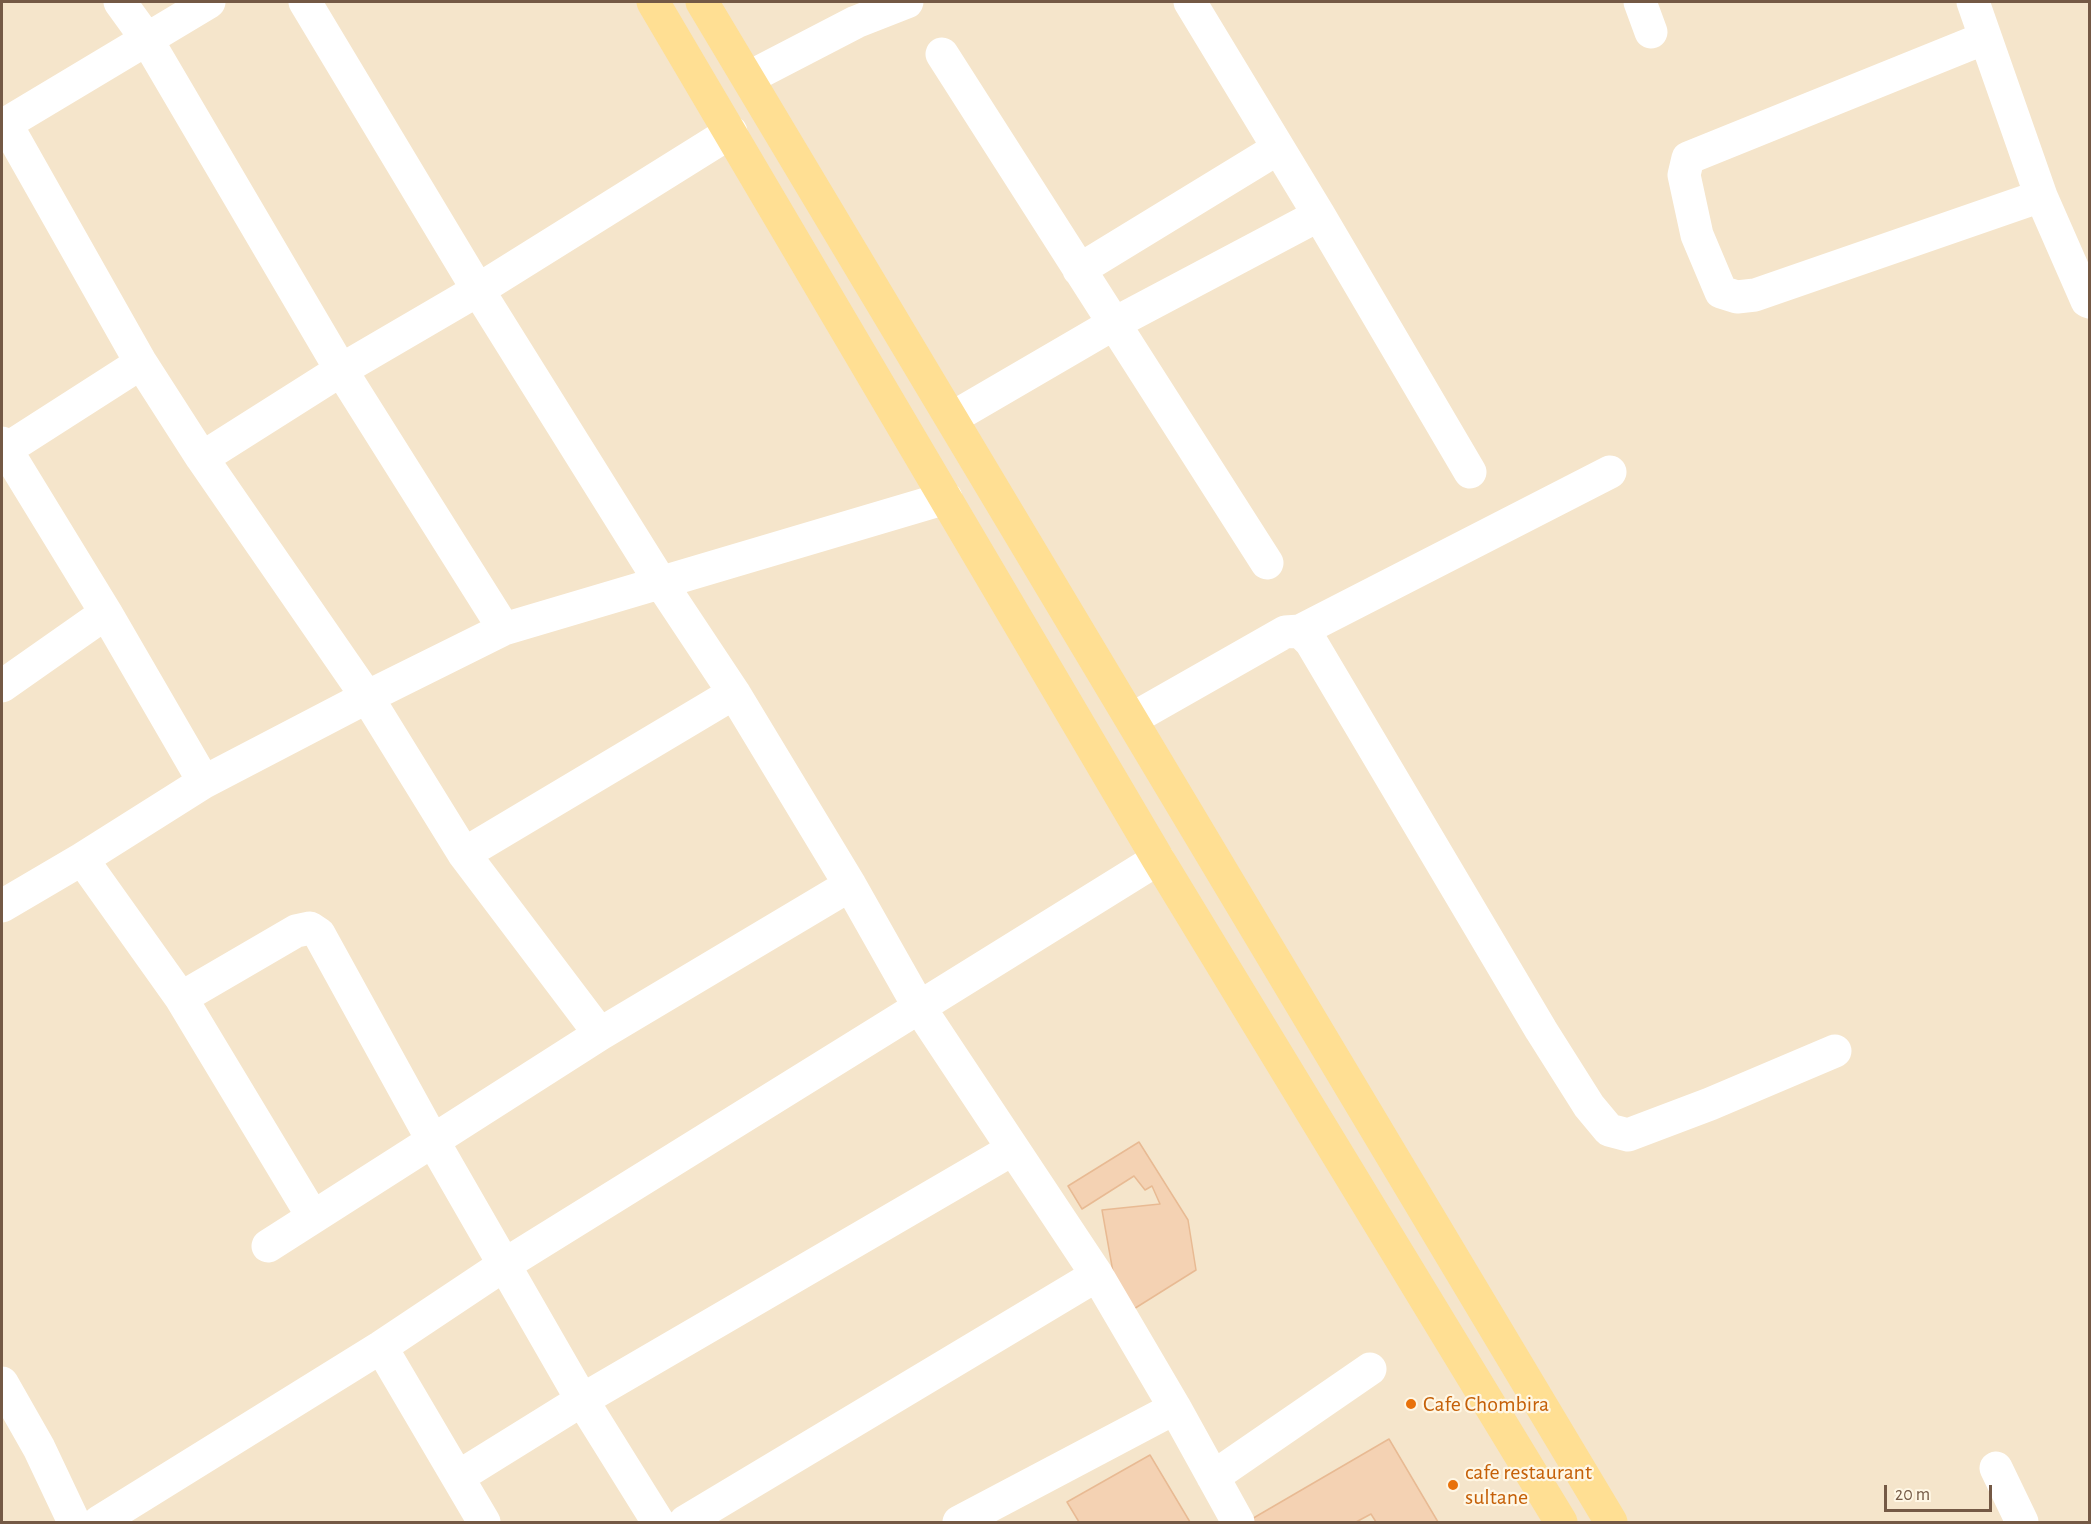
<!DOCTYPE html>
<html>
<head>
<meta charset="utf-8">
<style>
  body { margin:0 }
  #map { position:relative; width:2091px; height:1524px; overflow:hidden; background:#fef3dd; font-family:"Alegreya Sans",sans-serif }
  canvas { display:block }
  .frame { position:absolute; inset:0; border:3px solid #745945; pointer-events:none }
  .scale { position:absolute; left:1884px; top:1485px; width:108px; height:27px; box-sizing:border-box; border:3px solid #745945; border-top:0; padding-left:8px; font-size:18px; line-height:21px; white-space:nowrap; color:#745945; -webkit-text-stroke:4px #fff7e5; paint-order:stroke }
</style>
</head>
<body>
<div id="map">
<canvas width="2091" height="1524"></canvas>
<div class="frame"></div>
<div class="scale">20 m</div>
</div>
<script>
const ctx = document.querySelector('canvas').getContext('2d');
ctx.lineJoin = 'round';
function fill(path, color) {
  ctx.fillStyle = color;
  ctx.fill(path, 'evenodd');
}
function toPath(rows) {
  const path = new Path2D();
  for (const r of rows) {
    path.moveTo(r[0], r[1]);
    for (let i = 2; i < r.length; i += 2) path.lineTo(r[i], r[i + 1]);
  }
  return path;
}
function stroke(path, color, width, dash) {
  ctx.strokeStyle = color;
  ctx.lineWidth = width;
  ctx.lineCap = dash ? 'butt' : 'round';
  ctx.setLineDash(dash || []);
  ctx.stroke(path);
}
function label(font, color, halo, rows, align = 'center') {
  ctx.font = font + ' "Alegreya Sans",sans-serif';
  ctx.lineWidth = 4.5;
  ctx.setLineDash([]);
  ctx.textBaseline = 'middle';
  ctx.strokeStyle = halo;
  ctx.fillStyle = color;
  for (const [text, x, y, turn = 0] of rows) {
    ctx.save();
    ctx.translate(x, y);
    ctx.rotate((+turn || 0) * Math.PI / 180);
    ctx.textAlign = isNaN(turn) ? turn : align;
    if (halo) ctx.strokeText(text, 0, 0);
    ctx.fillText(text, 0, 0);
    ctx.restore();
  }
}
fill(toPath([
  [2,2,2089,2,2089,1522,2,1522]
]), '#f5e5cb');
const building = toPath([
  [1139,1142,1188,1220,1196,1270,1121,1317,1102,1210,1160,1204,1152,1186,1145,1190,1134,1176,1082,1209,1068,1186,1139,1142],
  [1389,1439,1438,1522,1376,1522,1371,1514,1356,1522,1252,1522,1250,1520,1389,1439],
  [1150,1455,1190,1522,1079,1522,1067,1502,1150,1455]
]);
fill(building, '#f4d2b3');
stroke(building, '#e8ba93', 1.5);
stroke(toPath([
  [120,2,146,38,341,370,504,629],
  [305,2,478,290,661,583,734,693,850,885,919,1007,1097,1275,1175,1408,1238,1522],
  [1190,2,1319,215,1470,472],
  [1640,2,1651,32],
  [1973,2,2041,196,2087,301,2090,302],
  [1985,38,1688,158,1684,175,1697,235,1721,292,1737,297,1755,295,2041,196],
  [942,54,1267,563],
  [748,78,856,22,907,2],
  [6,124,141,363,202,458,367,697,464,854,600,1034],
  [2,126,209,2],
  [1079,270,1277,149],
  [952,418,1115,323,1319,215],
  [2,443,106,613,204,782],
  [2,452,141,363],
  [202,458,341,370,478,290,731,132],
  [1300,631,1610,472],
  [2,686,106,613],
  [1132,719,1285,632,1300,631,1311,642,1541,1030,1589,1106,1609,1130,1628,1135,1710,1104,1835,1051],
  [464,854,734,693],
  [82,859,181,998,313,1217],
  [2,906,82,859,204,782,367,697,504,629,946,498],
  [181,998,296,931,310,928,319,934,433,1141,582,1400,658,1522],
  [268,1246,600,1034,850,885],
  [381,1347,484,1522],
  [2,1383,39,1448,74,1522],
  [1996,1468,2022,1522],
  [458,1477,582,1400,1013,1149],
  [1213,1477,1370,1369],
  [99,1522,381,1347,504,1265,1158,859],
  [685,1522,1097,1275],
  [959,1522,1175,1408]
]), '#fff', 33);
stroke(toPath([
  [653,2,1158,859,1561,1522],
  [702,2,1611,1522]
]), '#ffdf93', 33);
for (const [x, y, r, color] of [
  [1411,1404,6,"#e8710a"],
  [1453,1485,6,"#e8710a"]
]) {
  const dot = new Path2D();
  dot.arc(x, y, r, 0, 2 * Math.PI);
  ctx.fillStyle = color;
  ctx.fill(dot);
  stroke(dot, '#fff7e5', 2);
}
label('22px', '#c56008', '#fff7e5', [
  ["Cafe Chombira",1423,1404],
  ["cafe restaurant",1465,1472],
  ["sultane",1465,1497]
], 'left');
</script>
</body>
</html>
